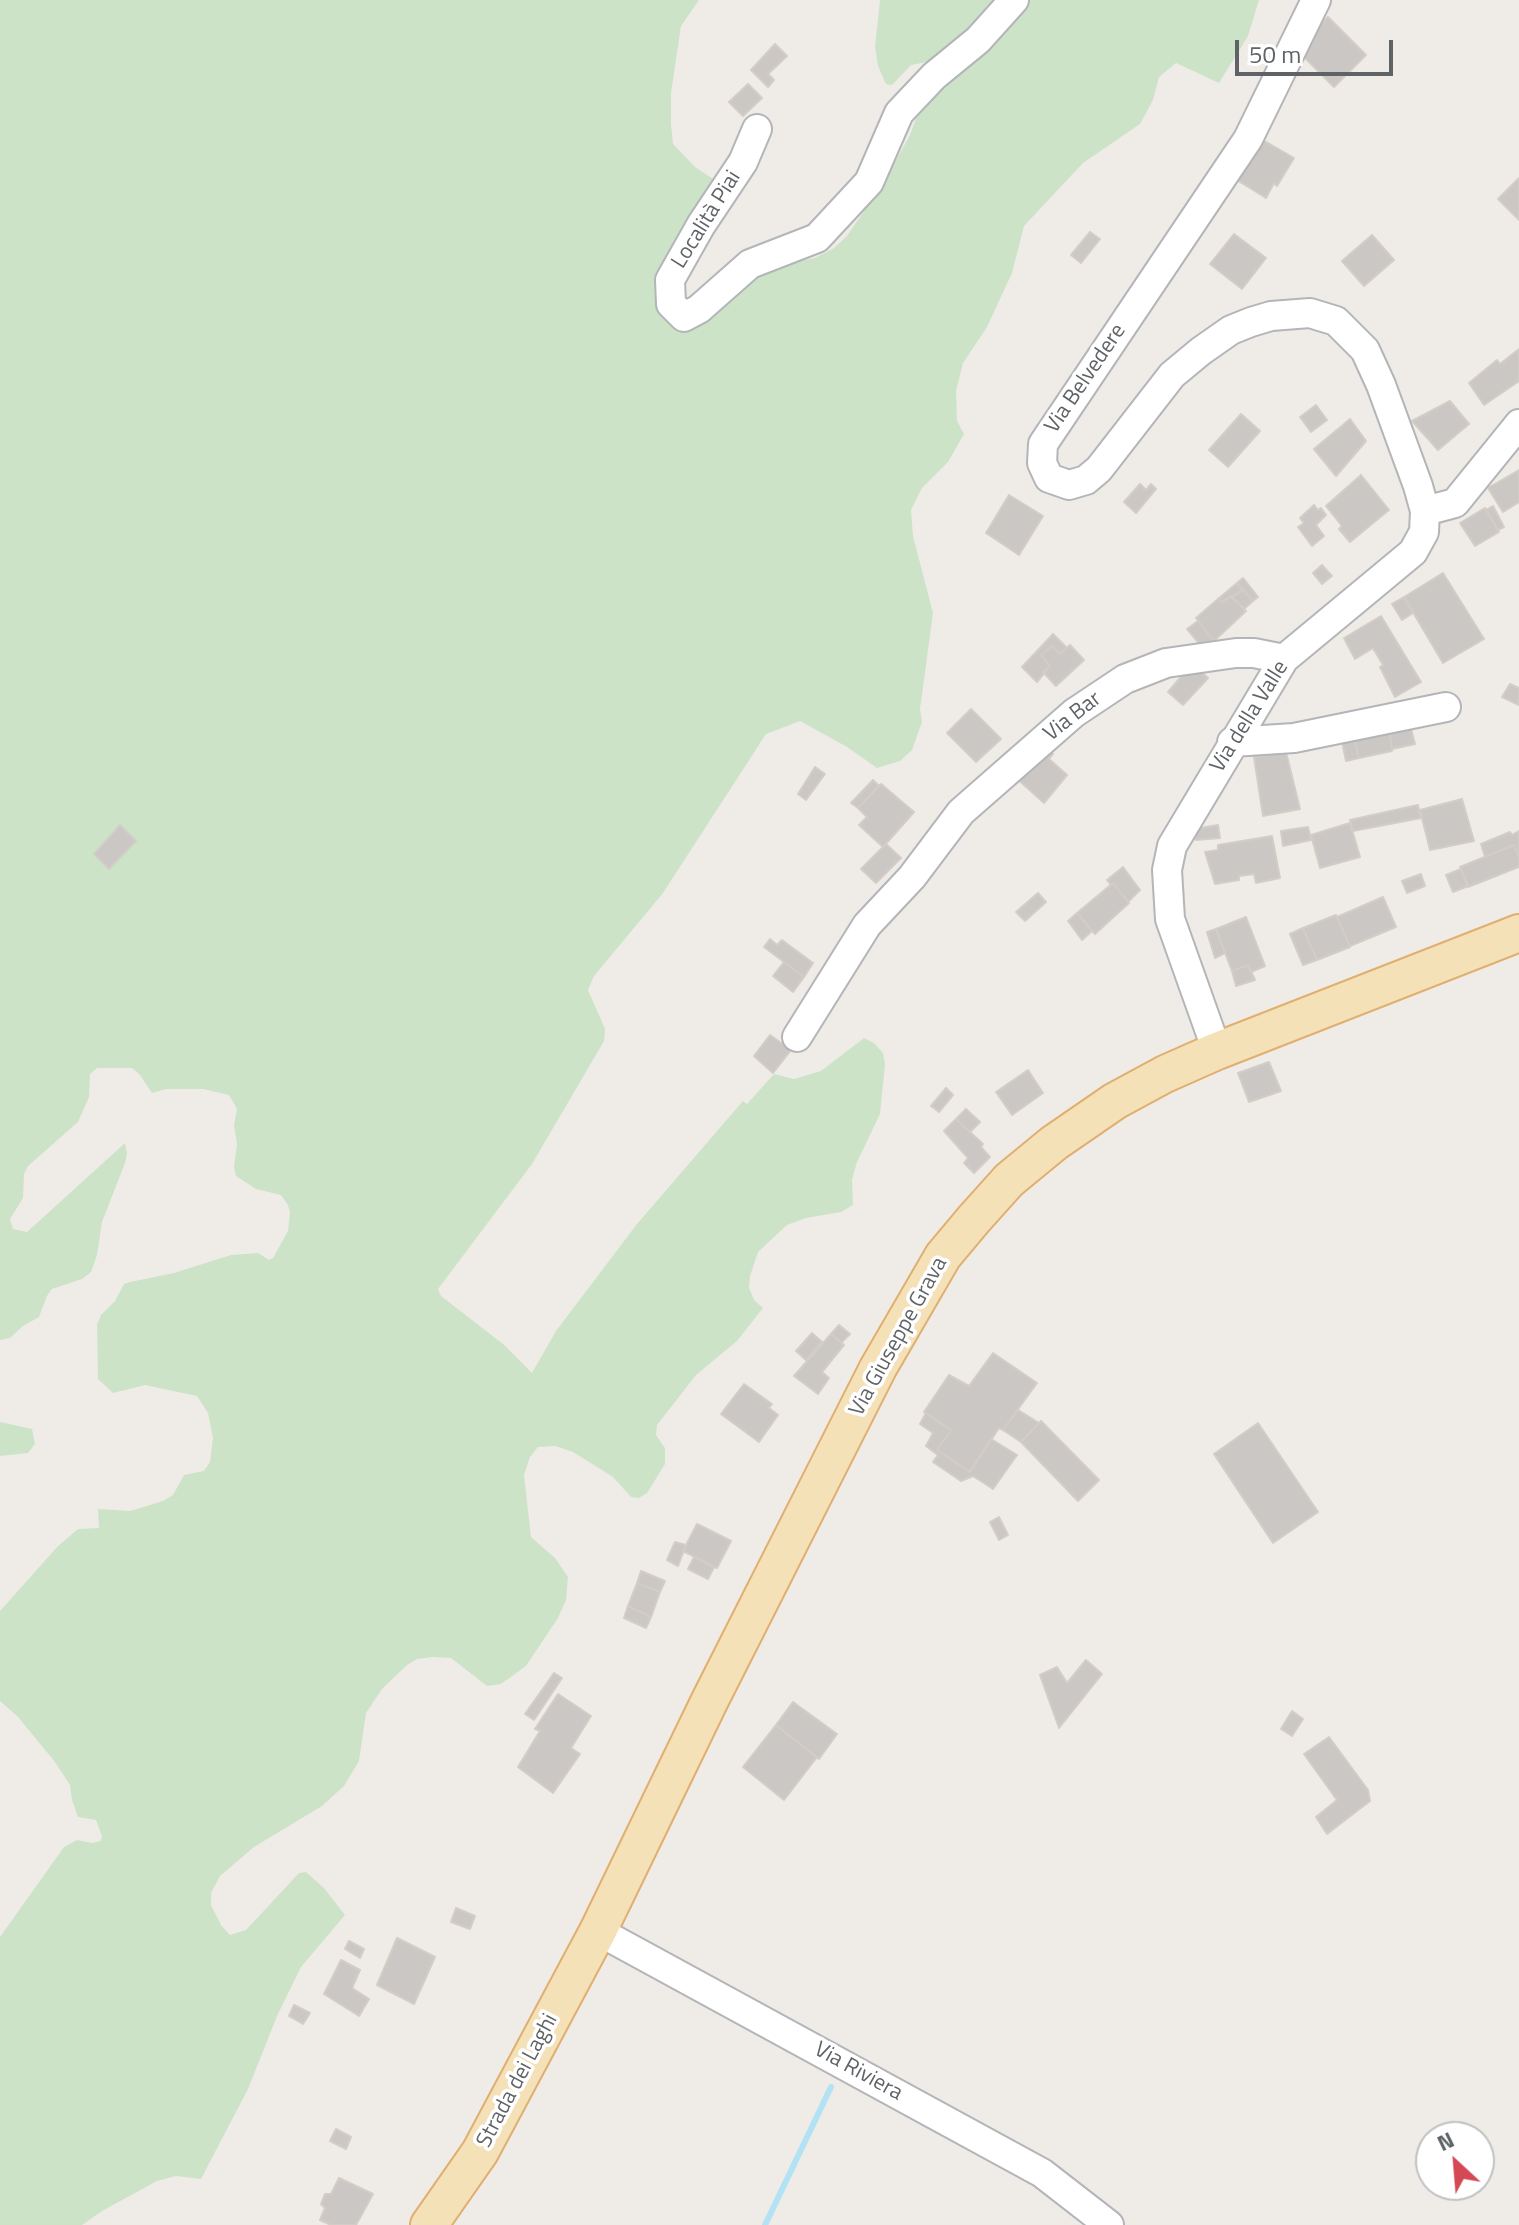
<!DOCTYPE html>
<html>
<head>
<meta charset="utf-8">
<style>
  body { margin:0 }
  #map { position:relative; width:1519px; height:2225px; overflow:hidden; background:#efece8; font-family:"Titillium Web",sans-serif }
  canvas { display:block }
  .north { position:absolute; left:1415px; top:2121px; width:80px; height:80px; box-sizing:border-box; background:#fff; border:2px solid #bfc1c2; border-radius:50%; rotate:334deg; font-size:22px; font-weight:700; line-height:32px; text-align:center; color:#5f6366 }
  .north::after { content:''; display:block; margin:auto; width:28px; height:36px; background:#d44953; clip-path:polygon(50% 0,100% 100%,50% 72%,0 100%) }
  .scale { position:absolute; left:1235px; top:40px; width:158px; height:36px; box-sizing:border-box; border:4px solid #5f6366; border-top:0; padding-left:10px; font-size:24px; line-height:28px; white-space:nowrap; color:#5f6366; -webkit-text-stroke:6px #fff; paint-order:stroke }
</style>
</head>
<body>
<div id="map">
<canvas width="1519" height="2225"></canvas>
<div class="north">N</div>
<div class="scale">50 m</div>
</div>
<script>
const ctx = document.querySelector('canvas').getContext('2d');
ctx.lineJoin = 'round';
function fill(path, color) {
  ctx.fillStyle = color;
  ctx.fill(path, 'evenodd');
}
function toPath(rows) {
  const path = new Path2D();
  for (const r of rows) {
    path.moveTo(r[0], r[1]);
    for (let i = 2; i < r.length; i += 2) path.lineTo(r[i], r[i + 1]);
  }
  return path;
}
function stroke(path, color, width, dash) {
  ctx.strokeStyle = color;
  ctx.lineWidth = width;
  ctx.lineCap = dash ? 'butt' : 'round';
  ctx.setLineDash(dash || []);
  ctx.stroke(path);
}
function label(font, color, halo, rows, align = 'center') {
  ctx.font = font + ' "Titillium Web",sans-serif';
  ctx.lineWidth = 7;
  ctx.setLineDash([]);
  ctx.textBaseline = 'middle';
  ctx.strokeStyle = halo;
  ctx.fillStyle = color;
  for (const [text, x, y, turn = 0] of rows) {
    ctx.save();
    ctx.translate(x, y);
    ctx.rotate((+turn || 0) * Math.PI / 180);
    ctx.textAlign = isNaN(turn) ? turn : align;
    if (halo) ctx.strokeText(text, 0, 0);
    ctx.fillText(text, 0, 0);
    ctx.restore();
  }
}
fill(toPath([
  [0,0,699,0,681,26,671,93,671,124,673,144,695,167,718,182,688,230,675,327,683,331,695,327,740,283,778,265,815,258,834,248,847,236,885,180,910,135,921,105,1023,0,1259,0,1248,36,1219,83,1176,63,1159,77,1153,100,1140,124,1083,163,1024,226,1012,273,987,327,963,363,956,391,957,421,964,434,948,462,922,488,911,510,913,536,933,613,920,709,922,722,912,750,900,761,877,768,847,747,800,721,766,734,663,893,594,976,588,990,605,1029,604,1041,532,1164,438,1289,441,1296,503,1344,532,1373,556,1331,637,1224,743,1101,747,1104,774,1074,794,1079,821,1071,864,1038,874,1043,883,1053,885,1064,880,1114,857,1162,852,1180,853,1205,841,1212,806,1218,787,1225,758,1252,750,1276,749,1288,754,1300,763,1308,737,1341,696,1375,657,1425,656,1435,665,1448,665,1464,647,1493,639,1498,631,1497,613,1477,573,1452,555,1446,538,1447,530,1457,524,1475,531,1537,555,1558,568,1577,566,1600,558,1618,526,1666,501,1684,487,1686,451,1658,432,1657,417,1659,407,1665,382,1689,366,1713,359,1761,344,1786,322,1806,254,1847,220,1876,211,1893,211,1905,221,1925,230,1935,246,1930,299,1873,306,1872,324,1888,345,1915,301,1967,277,2016,248,2089,201,2179,176,2176,157,2181,102,2211,82,2225,0,2225,0,1937,64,1847,77,1840,93,1843,101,1841,102,1836,96,1820,78,1817,72,1800,70,1785,55,1762,18,1717,0,1701,0,1611,58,1546,78,1529,99,1528,98,1509,130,1511,163,1501,173,1495,184,1475,204,1471,210,1462,213,1438,208,1413,197,1396,145,1385,113,1393,98,1379,97,1325,101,1315,115,1301,124,1284,130,1282,174,1273,231,1255,258,1253,269,1260,273,1258,288,1231,290,1213,288,1205,281,1195,256,1189,236,1176,234,1167,237,1144,234,1125,237,1109,229,1095,203,1089,166,1089,152,1093,140,1075,132,1068,97,1068,90,1074,89,1097,78,1122,28,1166,24,1174,23,1198,10,1219,13,1229,27,1232,125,1143,127,1154,125,1163,102,1222,97,1255,91,1272,82,1279,52,1289,47,1296,39,1317,23,1326,10,1338,0,1340],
  [880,0,1007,0,947,58,911,65,892,85,886,84,878,66,875,47],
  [0,1422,32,1429,35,1444,28,1453,0,1456]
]), '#cce3c8');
stroke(toPath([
  [765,2225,831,2087]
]), '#b2e2f4', 6);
const building = toPath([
  [1328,17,1366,55,1334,87,1303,56,1308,50,1301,43,1328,17],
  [775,44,787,56,768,74,774,80,768,87,751,70,775,44],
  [748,84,762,98,743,116,729,102,748,84],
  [1261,139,1294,158,1277,186,1274,183,1266,198,1237,180,1261,139],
  [1519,178,1519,220,1498,199,1519,178],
  [1090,232,1100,239,1081,263,1071,255,1090,232],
  [1234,234,1266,258,1242,289,1210,264,1234,234],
  [1372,235,1394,260,1364,286,1342,261,1372,235],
  [1519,349,1519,381,1484,405,1469,383,1497,360,1500,364,1519,349],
  [1450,401,1469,424,1438,450,1412,421,1450,401],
  [1316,405,1327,420,1311,432,1300,417,1316,405],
  [1241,414,1260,431,1228,467,1209,450,1241,414],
  [1350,419,1366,441,1336,476,1314,449,1350,419],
  [1519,470,1519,502,1503,512,1488,488,1519,470],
  [1361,475,1389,510,1350,542,1339,529,1342,526,1326,506,1361,475],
  [1140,484,1146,490,1151,484,1156,489,1136,513,1124,502,1140,484],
  [1009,495,1043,516,1019,555,986,533,1009,495],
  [1314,505,1318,510,1321,508,1326,515,1316,525,1324,536,1312,546,1298,527,1304,523,1300,518,1314,505],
  [1493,506,1504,527,1498,530,1486,510,1493,506],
  [1485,508,1499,532,1475,546,1460,523,1485,508],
  [1322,565,1332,576,1322,584,1313,573,1322,565],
  [1443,573,1484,639,1443,663,1404,597,1443,573],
  [1243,578,1258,597,1253,601,1237,583,1243,578],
  [1237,583,1243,590,1222,602,1218,599,1237,583],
  [1243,590,1253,601,1244,609,1232,598,1243,590],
  [1231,596,1246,611,1214,641,1196,618,1218,599,1222,602,1231,596],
  [1404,597,1413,613,1402,620,1392,604,1404,597],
  [1381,616,1421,682,1395,697,1380,667,1383,665,1373,648,1355,659,1344,638,1381,616],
  [1198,621,1213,640,1203,648,1187,629,1198,621],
  [1053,634,1067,648,1060,654,1052,646,1041,655,1050,666,1037,682,1022,667,1053,634],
  [1070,645,1084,660,1056,686,1043,672,1050,666,1041,655,1052,646,1060,654,1070,645],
  [1192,664,1208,678,1183,705,1168,692,1192,664],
  [1510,684,1519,688,1519,705,1502,697,1510,684],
  [971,709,1001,739,976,762,947,733,971,709],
  [1410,725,1415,744,1392,749,1389,728,1410,725],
  [1389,728,1392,751,1359,758,1353,734,1389,728],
  [1353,734,1359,758,1346,761,1341,737,1353,734],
  [1042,745,1053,754,1049,759,1067,775,1044,803,1014,776,1042,745],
  [1286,752,1300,809,1263,816,1254,757,1286,752],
  [815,767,825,774,806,800,798,794,815,767],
  [873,780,879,786,858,808,851,803,873,780],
  [881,784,914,812,883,847,859,825,867,817,858,808,881,784],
  [1462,799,1474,841,1430,850,1420,810,1462,799],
  [1418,805,1421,818,1353,831,1350,820,1418,805],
  [1350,823,1360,857,1320,868,1311,835,1350,823],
  [120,825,136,841,109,869,94,854,120,825],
  [1218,825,1220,838,1196,840,1195,829,1218,825],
  [1308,827,1311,840,1283,846,1281,831,1308,827],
  [1519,831,1519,857,1514,845,1485,857,1481,844,1510,832,1512,835,1519,831],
  [1272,836,1280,878,1256,883,1254,874,1239,876,1239,880,1215,884,1205,852,1218,850,1218,845,1272,836],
  [886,844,901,858,876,883,861,869,886,844],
  [1514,845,1519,857,1519,867,1468,887,1460,867,1514,845],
  [1123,867,1140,890,1128,902,1113,883,1111,885,1107,880,1123,867],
  [1461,869,1468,886,1453,892,1446,875,1461,869],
  [1421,874,1425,886,1407,893,1402,881,1421,874],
  [1113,883,1129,903,1095,934,1077,913,1113,883],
  [1038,893,1046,902,1025,921,1016,912,1038,893],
  [1383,897,1396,927,1350,946,1337,917,1383,897],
  [1077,913,1092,931,1082,940,1068,921,1077,913],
  [1336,915,1350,947,1317,960,1303,928,1336,915],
  [1246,917,1265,966,1251,972,1248,965,1232,971,1216,929,1246,917],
  [1303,928,1317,960,1303,965,1290,934,1303,928],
  [1216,929,1225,953,1215,958,1207,932,1216,929],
  [770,939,777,945,782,940,813,963,804,977,764,947,770,939],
  [784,962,804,977,793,992,773,976,784,962],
  [1248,965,1255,980,1236,986,1232,971,1248,965],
  [770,1035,791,1050,773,1073,754,1056,770,1035],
  [1269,1062,1281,1091,1249,1102,1238,1073,1269,1062],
  [1028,1070,1043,1093,1012,1115,996,1092,1028,1070],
  [946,1088,953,1095,939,1112,931,1106,946,1088],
  [966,1109,980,1122,970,1132,956,1119,966,1109],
  [956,1119,983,1144,981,1147,990,1157,974,1173,964,1163,968,1158,944,1131,956,1119],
  [839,1325,850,1334,841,1343,831,1334,839,1325],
  [812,1333,822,1342,806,1360,796,1351,812,1333],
  [831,1334,844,1345,822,1372,829,1378,818,1394,794,1376,831,1334],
  [993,1353,1037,1383,1003,1430,999,1428,970,1472,937,1450,951,1430,924,1412,949,1375,969,1386,993,1353],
  [744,1384,772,1404,769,1408,778,1415,759,1442,721,1414,744,1384],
  [1018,1410,1039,1423,1021,1442,1003,1430,1018,1410],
  [926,1413,951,1430,937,1450,970,1472,991,1439,1017,1455,993,1489,973,1476,961,1481,933,1462,938,1455,926,1446,933,1433,920,1424,926,1413],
  [1041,1421,1099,1480,1078,1501,1021,1442,1041,1421],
  [1258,1423,1318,1512,1273,1543,1214,1454,1258,1423],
  [999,1517,1008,1535,999,1540,990,1522,999,1517],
  [697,1524,731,1541,717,1568,683,1551,697,1524],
  [675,1542,686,1545,678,1566,667,1560,675,1542],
  [694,1557,714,1567,708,1579,688,1569,694,1557],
  [641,1571,665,1581,660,1592,637,1583,641,1571],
  [637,1583,660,1592,651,1617,628,1606,637,1583],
  [628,1606,651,1617,646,1628,624,1618,628,1606],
  [1086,1660,1102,1674,1059,1728,1040,1675,1057,1667,1067,1683,1086,1660],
  [554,1673,562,1678,534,1720,525,1714,554,1673],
  [558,1694,591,1716,571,1748,580,1754,553,1793,518,1767,540,1731,535,1729,558,1694],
  [793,1702,837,1734,819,1759,776,1725,793,1702],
  [1292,1711,1303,1719,1292,1736,1281,1729,1292,1711],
  [776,1725,817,1757,784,1800,743,1767,776,1725],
  [1329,1737,1368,1790,1370,1801,1327,1834,1316,1817,1337,1800,1304,1754,1329,1737],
  [456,1908,475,1916,470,1929,451,1922,456,1908],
  [397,1938,435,1957,414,2004,377,1985,397,1938],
  [349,1941,364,1949,360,1958,345,1949,349,1941],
  [341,1960,360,1970,352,1988,369,1999,359,2016,324,1994,341,1960],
  [294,2005,310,2013,303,2024,289,2016,294,2005],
  [336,2129,351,2137,346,2149,330,2141,336,2129],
  [339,2178,373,2194,356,2225,331,2225,320,2220,325,2208,321,2204,325,2194,331,2194,339,2178]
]);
fill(building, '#cbc7c4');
stroke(building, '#d3cdc7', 2);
const minor = toPath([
  [757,129,743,162,701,225,670,280,671,304,684,317,699,309,750,264,817,238,869,182,899,113,934,76,978,40,1014,0],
  [1425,511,1455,503,1519,424],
  [1232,742,1294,738,1446,707],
  [797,1037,867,925,912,877,961,812,1074,713,1125,679,1166,663,1236,653,1254,653,1284,659],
  [1217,1051,1170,919,1167,870,1172,846,1284,659,1413,552,1424,532,1425,511,1418,486,1381,385,1365,350,1336,321,1310,313,1271,316,1251,322,1231,330,1201,351,1172,375,1099,469,1086,480,1069,485,1049,478,1042,463,1043,444,1248,139,1316,0],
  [598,1931,1042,2173,1109,2225]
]);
const major = toPath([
  [429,2225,480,2152,598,1931,710,1700,878,1368,943,1256,974,1219,1009,1180,1054,1143,1115,1101,1165,1074,1217,1051,1519,933]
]);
stroke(minor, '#b3b5b8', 32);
stroke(major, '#e0af70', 40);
stroke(minor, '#fff', 28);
stroke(major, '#f5e1b7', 36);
label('22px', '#5f6366', '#fff', [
  ["Località Piai",707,220,-58],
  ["Via Belvedere",1086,379,-56],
  ["Via Bar",1073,717,-38],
  ["Via della Valle",1250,717,-58],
  ["Via Giuseppe Grava",899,1337,-61],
  ["Via Riviera",858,2072,29],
  ["Strada dei Laghi",518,2081,-62]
]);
</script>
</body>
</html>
